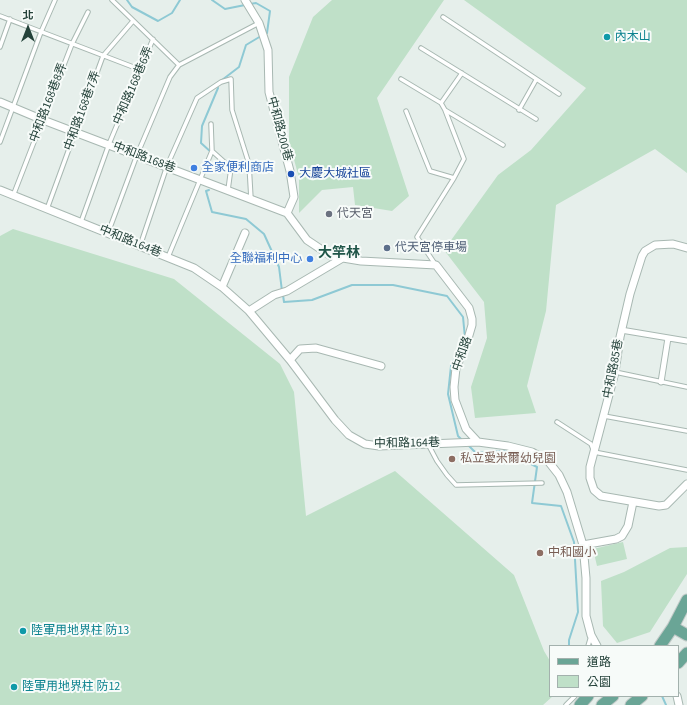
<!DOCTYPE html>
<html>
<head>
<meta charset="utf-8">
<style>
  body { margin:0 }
  #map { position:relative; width:687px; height:705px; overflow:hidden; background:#e6efeb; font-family:"Source Sans 3","Noto Sans TC",sans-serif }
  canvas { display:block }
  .legend { position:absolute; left:549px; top:645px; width:130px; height:52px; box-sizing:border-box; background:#f7fbf9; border:1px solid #a3b1ad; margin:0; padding:5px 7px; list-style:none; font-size:12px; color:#24423a }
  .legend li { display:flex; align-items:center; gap:8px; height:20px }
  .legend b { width:20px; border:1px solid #a3b1ad }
  .north { position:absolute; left:8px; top:8px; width:40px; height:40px; -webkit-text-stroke:3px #f7fbf9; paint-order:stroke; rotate:0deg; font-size:11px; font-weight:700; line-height:16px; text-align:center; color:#24423a }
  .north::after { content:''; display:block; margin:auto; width:14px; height:18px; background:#24423a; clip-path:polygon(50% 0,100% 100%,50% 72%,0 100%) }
</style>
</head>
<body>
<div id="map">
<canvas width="687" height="705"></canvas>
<ul class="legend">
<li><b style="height:5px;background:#6aa596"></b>道路</li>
<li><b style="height:11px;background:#bfe0c8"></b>公園</li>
</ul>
<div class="north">北</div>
</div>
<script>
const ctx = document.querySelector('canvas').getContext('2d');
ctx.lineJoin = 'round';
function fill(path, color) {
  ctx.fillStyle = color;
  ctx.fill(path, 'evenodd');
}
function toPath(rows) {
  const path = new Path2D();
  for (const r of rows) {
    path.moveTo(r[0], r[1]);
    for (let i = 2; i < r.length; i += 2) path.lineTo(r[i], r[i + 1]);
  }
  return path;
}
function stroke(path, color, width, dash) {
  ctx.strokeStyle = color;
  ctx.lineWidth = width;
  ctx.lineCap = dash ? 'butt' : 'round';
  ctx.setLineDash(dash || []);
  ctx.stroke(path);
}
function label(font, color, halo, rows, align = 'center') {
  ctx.font = font + ' "Source Sans 3","Noto Sans TC",sans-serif';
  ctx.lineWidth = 4;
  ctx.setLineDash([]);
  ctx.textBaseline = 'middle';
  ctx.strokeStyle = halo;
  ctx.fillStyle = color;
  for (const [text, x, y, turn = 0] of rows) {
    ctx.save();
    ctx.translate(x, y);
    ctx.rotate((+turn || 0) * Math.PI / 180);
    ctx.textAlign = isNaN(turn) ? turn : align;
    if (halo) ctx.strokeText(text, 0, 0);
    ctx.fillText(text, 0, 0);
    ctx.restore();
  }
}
fill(toPath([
  [332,0,444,0,377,98,409,196,392,211,355,205,353,187,322,190,299,213,299,178,289,141,289,77,313,17],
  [464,0,687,0,687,173,655,149,556,205,546,311,527,386,536,413,475,418,471,387,487,338,484,302,444,250,498,175,531,150,586,88],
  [13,229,174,279,280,364,294,392,306,516,395,471,514,575,544,651,550,661,550,696,553,696,543,705,0,705,0,236],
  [623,542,627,559,597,566,593,549],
  [687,547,687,574,650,632,617,643,603,626,601,581,624,572,670,548]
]), '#bfe0c8');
stroke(toPath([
  [127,0,132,7,158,21,172,13,180,0],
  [212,0,225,9,245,5],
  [250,4,256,3,270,11,267,33,265,34],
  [222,80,239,67,246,45,261,36],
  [212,153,201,143,202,126,218,88],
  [209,190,206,191,212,212,246,219,264,234,279,267,282,291],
  [283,295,284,302,312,300,352,285,393,285,447,296,463,317,465,338],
  [462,440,458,436,448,394,451,366,463,342],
  [467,444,476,453,505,451,537,467,532,503,561,506,574,542,578,612,569,640,569,646],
  [662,696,666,705]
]), '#8ec9d4', 2);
const service = toPath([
  [112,0,179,65,259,23],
  [0,16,141,70],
  [443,17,559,94],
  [0,47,10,19],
  [421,48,536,119],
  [401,79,441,103,445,110,503,145],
  [441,103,462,73],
  [519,110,536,80],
  [406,111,430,171,454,178],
  [0,142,41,32,55,0],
  [212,151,231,168,228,190],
  [13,196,72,44,88,12],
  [47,209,103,56,133,21],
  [81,222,109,144,153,39],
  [108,233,137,155,170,77,179,65],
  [140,246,167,166,197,98,221,82,231,79,232,110,249,164,251,199],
  [168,257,212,151,211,124],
  [435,264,417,237,454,178,464,159,445,110],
  [615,372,687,387],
  [604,416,687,431],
  [557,422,591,444,594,452,687,470],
  [428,444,437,461,447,475,456,485,542,483],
  [588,646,591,636],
  [566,705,575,696]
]);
const pedestrian = toPath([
  [621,330,687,341],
  [661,382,668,338]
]);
const minor = toPath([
  [245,0,259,23,268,50,269,92,290,171,294,197,287,213],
  [0,102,43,120,287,213],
  [0,190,194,268,222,287,249,311,274,295,287,291,341,259],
  [287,213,307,240,331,256,361,261,436,265,469,308,472,319,472,325,467,342,456,368,454,387,455,400,466,429,478,442,508,446,532,452,548,461,559,475,567,492,583,545,586,578,586,616,591,635,597,646],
  [687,248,673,244,655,245,645,251,642,256,630,294,620,337,615,372,590,467,590,478,594,490,601,496,659,506,666,505,687,484],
  [222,287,245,233],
  [249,311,290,360,335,420,349,435,365,444,379,446,478,442],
  [290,360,300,349,316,348,381,366],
  [583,545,616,539,622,536,628,526,633,502],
  [677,696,679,705]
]);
const primary = toPath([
  [673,627,687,635],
  [660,646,673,627,687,600],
  [678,663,687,653],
  [580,705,588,696],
  [602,705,613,696],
  [631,705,642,696]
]);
stroke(service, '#a8b8b2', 5.5);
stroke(pedestrian, '#a8b8b2', 7);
stroke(minor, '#a8b8b2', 9);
stroke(primary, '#c2cac8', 13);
stroke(service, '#fff', 3.5);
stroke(pedestrian, '#fff', 5);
stroke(minor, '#fff', 7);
stroke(primary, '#6aa596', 11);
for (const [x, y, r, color] of [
  [607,37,4,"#0f9aa8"],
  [194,168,4,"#3f7fe0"],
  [291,174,4,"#1a4fb4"],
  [329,214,4,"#6b7280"],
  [387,248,4,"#5c6f8a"],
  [310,259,4,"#3f7fe0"],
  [452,459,4,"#8d6e63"],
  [540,553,4,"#8d6e63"],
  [23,631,4,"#0f9aa8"],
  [14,687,4,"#0f9aa8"]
]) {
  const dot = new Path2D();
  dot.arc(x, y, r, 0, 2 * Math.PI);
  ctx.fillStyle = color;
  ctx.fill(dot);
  stroke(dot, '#f7fbf9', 1.5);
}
label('12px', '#0d838f', '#f7fbf9', [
  ["內木山",615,37],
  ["陸軍用地界柱 防13",31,631],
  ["陸軍用地界柱 防12",22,687]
], 'left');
label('12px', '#24423a', '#f7fbf9', [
  ["中和路168巷6弄",134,86,-67],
  ["中和路168巷8弄",49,103,-69],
  ["中和路168巷7弄",83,111,-70],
  ["中和路200巷",279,129,75],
  ["中和路168巷",144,158,21],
  ["中和路164巷",130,242,22],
  ["中和路",463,354,-71],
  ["中和路85巷",614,369,-79],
  ["中和路164巷",407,444,-1]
]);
label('12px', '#366cbe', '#f7fbf9', [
  ["全家便利商店",202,168],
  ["全聯福利中心",302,259,"right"]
], 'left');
label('12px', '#164399', '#f7fbf9', [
  ["大慶大城社區",299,174]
], 'left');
label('12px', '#5b616d', '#f7fbf9', [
  ["代天宮",337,214]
], 'left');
label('12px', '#4e5e75', '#f7fbf9', [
  ["代天宮停車場",395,248]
], 'left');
label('12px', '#785e54', '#f7fbf9', [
  ["私立愛米爾幼兒園",460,459],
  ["中和國小",548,553]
], 'left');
label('bold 14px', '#1f5548', '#f7fbf9', [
  ["大竿林",339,254]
]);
</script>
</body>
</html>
